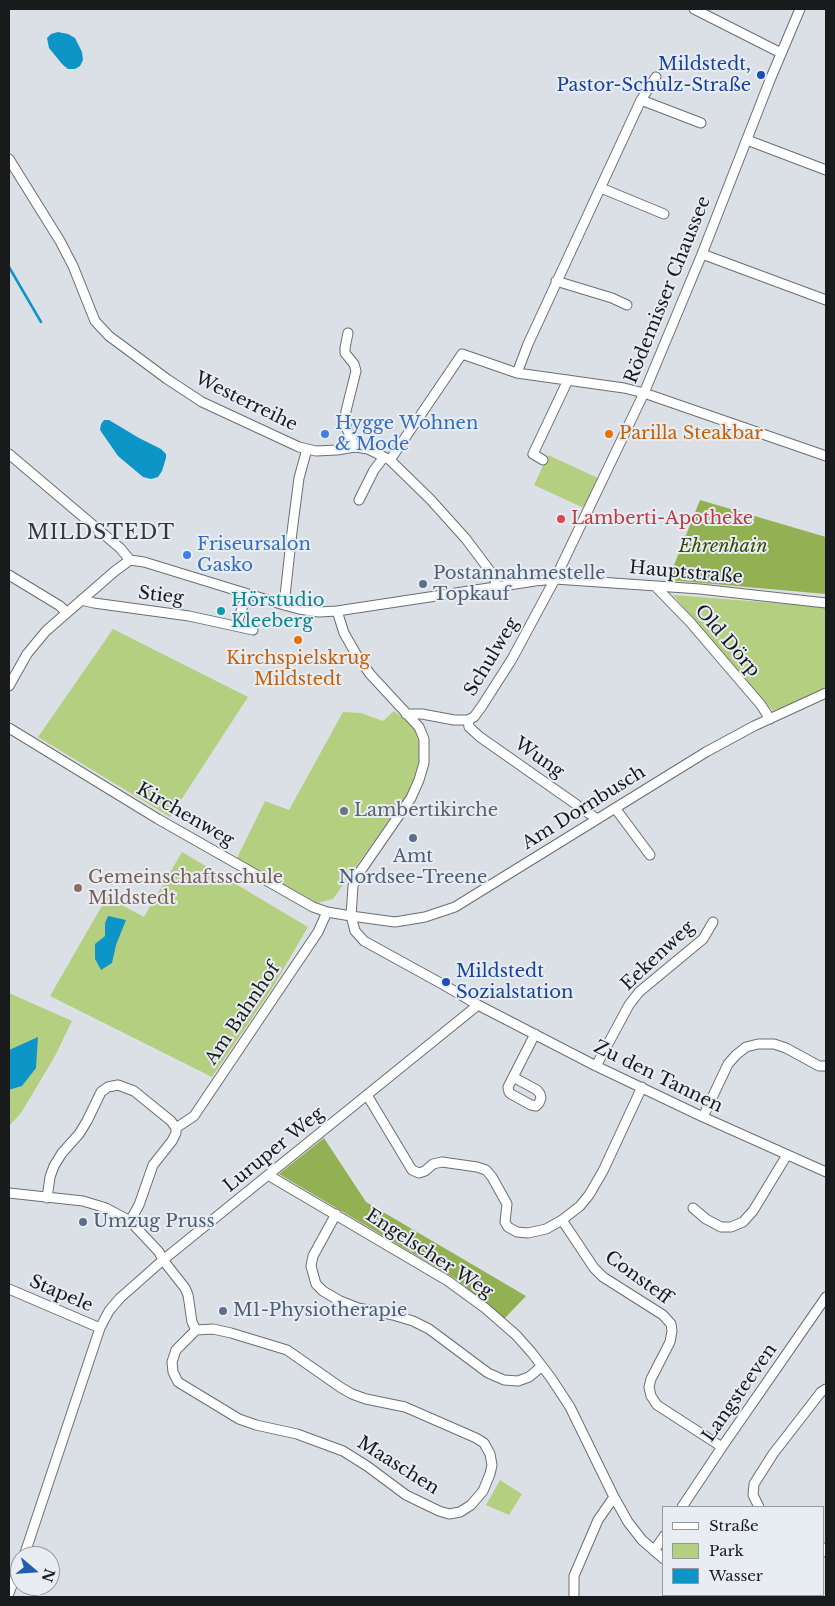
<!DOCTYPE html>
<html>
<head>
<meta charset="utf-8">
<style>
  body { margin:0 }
  #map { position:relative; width:835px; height:1606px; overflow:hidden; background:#dbe0e6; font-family:"Libre Baskerville",serif }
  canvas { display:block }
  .frame { position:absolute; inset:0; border:10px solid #181a1c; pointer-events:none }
  .legend { position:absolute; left:662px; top:1506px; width:162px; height:90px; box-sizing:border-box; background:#e8edf3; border:1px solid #95999d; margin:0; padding:6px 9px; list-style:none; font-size:15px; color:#181a1c }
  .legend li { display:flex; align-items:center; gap:10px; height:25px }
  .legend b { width:25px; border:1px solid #95999d }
  .north { position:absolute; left:10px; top:1546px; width:50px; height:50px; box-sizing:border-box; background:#e8edf3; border:1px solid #95999d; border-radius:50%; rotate:108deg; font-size:14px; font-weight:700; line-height:20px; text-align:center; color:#181a1c }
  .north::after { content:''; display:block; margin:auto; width:18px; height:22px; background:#225eb0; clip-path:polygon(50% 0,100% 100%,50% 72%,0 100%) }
</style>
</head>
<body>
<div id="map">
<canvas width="835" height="1606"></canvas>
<div class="frame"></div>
<ul class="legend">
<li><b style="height:6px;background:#fff"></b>Straße</li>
<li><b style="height:14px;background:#b5cf80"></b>Park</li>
<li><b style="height:14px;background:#0d95c7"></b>Wasser</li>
</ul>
<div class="north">N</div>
</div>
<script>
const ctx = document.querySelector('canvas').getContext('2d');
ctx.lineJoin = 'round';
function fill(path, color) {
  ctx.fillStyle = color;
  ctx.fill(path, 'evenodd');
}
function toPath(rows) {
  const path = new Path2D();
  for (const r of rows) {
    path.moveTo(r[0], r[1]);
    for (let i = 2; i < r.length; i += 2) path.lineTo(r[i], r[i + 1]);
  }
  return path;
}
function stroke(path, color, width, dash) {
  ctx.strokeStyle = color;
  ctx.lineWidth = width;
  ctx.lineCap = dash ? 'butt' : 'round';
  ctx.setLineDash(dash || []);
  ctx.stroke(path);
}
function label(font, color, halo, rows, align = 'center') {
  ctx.font = font + ' "Libre Baskerville",serif';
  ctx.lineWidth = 4;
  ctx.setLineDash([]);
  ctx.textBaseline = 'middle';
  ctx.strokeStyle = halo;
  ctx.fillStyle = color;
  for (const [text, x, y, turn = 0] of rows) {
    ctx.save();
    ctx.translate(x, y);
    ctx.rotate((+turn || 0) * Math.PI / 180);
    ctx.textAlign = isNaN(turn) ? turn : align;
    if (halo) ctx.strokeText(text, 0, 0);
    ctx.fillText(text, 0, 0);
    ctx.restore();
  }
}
fill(toPath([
  [548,455,598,478,584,508,534,485],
  [673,595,826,607,826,691,773,711],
  [113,629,248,697,170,817,38,737],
  [394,711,416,728,423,745,422,764,414,785,333,899,317,903,237,858,265,801,289,810,343,712,361,713,383,721],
  [182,852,308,927,271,990,212,1077,50,996,107,897,144,917],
  [9,993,72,1021,55,1056,21,1113,9,1126,9,1090,22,1086,38,1038,9,1050],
  [500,1480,522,1494,509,1515,486,1505]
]), '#b5cf80');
fill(toPath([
  [700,500,826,537,826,594,668,580],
  [324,1138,366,1202,526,1296,504,1319,456,1279,279,1174]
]), '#93b052');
fill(toPath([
  [58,32,68,34,75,38,82,52,83,60,80,66,75,69,68,69,62,64,49,48,47,38,51,34],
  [104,420,109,420,139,438,161,449,166,454,166,458,162,471,158,477,151,479,143,477,118,456,100,430,101,424],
  [108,916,126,920,116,945,112,963,101,970,95,959,95,944,105,936,105,923],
  [38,1037,36,1068,22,1086,9,1090,9,1050]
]), '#0d95c7');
stroke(toPath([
  [9,267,41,322]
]), '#0d95c7', 2.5);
const minor = toPath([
  [694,9,781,53],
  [641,100,701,123],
  [747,140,826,170],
  [9,159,60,241,73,266,95,321,109,336,167,379,202,402,299,447,316,451,337,450,355,447,368,449,390,460,430,499,466,539,493,575,497,586],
  [601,188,664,214],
  [702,254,826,300],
  [556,281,612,298,627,305],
  [348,333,345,348,345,353,354,364,356,371,346,411,346,427,355,447],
  [517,373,528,344,641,100,656,77],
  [9,454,120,548,130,560],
  [390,460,462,354,517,373,624,388,644,393,826,456],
  [543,460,533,454,568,380],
  [359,500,374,470,384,457],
  [9,575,60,606,66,612],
  [656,587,690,622,761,705,770,719],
  [81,600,94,603,189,616,253,630],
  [284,605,292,532,299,478,307,449],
  [337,611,344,633,356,654,370,674,419,727,424,739,424,763,419,780,411,798,357,876,353,886,351,916,355,931,364,941,444,985,478,1005,596,1066,703,1117,826,1172],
  [236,626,247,594],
  [9,686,27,654,46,631,115,571,130,560,144,562,284,605,299,609,319,612,337,611,535,581,555,579,700,589,826,603],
  [406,714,422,714,454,720,468,720,474,717,482,706,512,659,555,579,644,393,702,254,770,80,800,9],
  [468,720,469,727,480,737,597,819],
  [9,728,158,819,313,907,327,912,351,916,395,922,425,917,455,907,706,752,754,726,826,693],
  [615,808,650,855],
  [596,1066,629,1005,639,992,703,939,713,922],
  [513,1077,537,1090,540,1094,541,1098,539,1103,536,1106,531,1105,511,1094,509,1092,508,1087,535,1034],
  [367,1095,412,1170,419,1173,425,1171,433,1164,442,1162,477,1167,486,1170,492,1177,507,1204,505,1222,508,1227,517,1232,528,1233,546,1229,562,1220,580,1206,589,1195,603,1171,642,1087],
  [703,1117,728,1064,736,1055,746,1047,758,1044,774,1044,786,1048,819,1066,826,1066],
  [176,1128,194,1116,318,932,327,912],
  [268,1175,448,1281,485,1308,516,1335,532,1353,551,1378,570,1407,614,1497,628,1522,642,1540,664,1559],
  [9,1193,83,1201,106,1208,130,1221,159,1252,163,1260,185,1288,188,1295,192,1322,196,1330,213,1329,231,1333,287,1350,340,1387,352,1394,366,1399,405,1407,476,1438,484,1443,490,1454,492,1465,490,1474,483,1491,471,1505,460,1512,449,1514,439,1511,406,1495,367,1466,343,1451,297,1434,256,1425,239,1419,178,1382,173,1372,172,1362,176,1350,196,1330],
  [47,1198,50,1177,54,1166,62,1153,79,1134,87,1121,101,1092,108,1087,118,1085,134,1091,171,1121,176,1128,176,1133,172,1141,153,1165,139,1205,130,1221],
  [693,1208,706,1219,721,1227,731,1227,743,1222,753,1211,787,1155],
  [336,1214,313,1256,311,1266,316,1284,323,1291,340,1301,358,1308,393,1315,413,1321,429,1329,488,1373,504,1380,518,1381,529,1377,542,1366],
  [562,1220,594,1268,603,1277,663,1315,671,1324,672,1331,670,1342,651,1379,649,1387,651,1396,657,1405,722,1447],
  [9,1289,100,1328],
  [682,1507,722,1447,826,1297],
  [759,1507,753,1495,754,1484,773,1454,821,1392,826,1389],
  [824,1548,826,1552],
  [654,1551,664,1536],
  [24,1556,100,1328,109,1311,120,1298,163,1260,478,1005],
  [9,1593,20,1565],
  [710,1595,713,1597],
  [574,1597,574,1576,598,1520,614,1497]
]);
stroke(minor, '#6a6e73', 11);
stroke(minor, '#fff', 9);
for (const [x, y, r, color] of [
  [761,75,5,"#1a4fb4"],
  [325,434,5,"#3f7fe0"],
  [609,434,5,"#e8710a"],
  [561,519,5,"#e0444e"],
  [187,555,5,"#3f7fe0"],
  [423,584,5,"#5c6f8a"],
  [221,611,5,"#0f9aa8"],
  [298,640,5,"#e8710a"],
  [344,811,5,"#6b7280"],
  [413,838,5,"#5c6f8a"],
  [78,888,5,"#8d6e63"],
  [446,982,5,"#1a4fb4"],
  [83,1222,5,"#5c6f8a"],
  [223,1311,5,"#5c6f8a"]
]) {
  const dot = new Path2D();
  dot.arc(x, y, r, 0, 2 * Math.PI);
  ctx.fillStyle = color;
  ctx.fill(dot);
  stroke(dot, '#e8edf3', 2);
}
label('18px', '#164399', '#e8edf3', [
  ["Mildstedt,",751,65],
  ["Pastor-Schulz-Straße",751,86],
  ["Mildstedt",456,972,"left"],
  ["Sozialstation",456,993,"left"]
], 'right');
label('18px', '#181a1c', '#e8edf3', [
  ["Rödemisser Chaussee",668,290,-68],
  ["Westerreihe",246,402,26],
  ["Hauptstraße",686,573,5],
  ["Stieg",161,596,7],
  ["Old Dörp",727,641,49],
  ["Schulweg",492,657,-59],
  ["Wung",539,758,35],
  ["Am Dornbusch",584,808,-32],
  ["Kirchenweg",185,815,30],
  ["Eekenweg",658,956,-43],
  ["Am Bahnhof",243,1014,-56],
  ["Zu den Tannen",658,1077,26],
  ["Luruper Weg",274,1150,-39],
  ["Engelscher Weg",429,1254,33],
  ["Consteff",638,1278,36],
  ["Stapele",61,1294,23],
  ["Langsteeven",740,1393,-55],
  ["Maaschen",398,1466,32]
]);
label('18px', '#366cbe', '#e8edf3', [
  ["Hygge Wohnen",335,424],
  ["& Mode",335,445],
  ["Friseursalon",197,545],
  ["Gasko",197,566]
], 'left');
label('18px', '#c56008', '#e8edf3', [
  ["Parilla Steakbar",619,434],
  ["Kirchspielskrug",298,659,"center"],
  ["Mildstedt",298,680,"center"]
], 'left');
label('18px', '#be3a42', '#e8edf3', [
  ["Lamberti-Apotheke",571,519]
], 'left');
label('italic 18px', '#364800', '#e8edf3', [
  ["Ehrenhain",723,547]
]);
label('18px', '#4e5e75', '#e8edf3', [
  ["Postannahmestelle",433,574],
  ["Topkauf",433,595],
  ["Amt",413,857,"center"],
  ["Nordsee-Treene",413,878,"center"],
  ["Umzug Pruss",93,1222],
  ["M1-Physiotherapie",233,1311]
], 'left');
label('18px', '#0d838f', '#e8edf3', [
  ["Hörstudio",231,601],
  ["Kleeberg",231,622]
], 'left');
label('18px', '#5b616d', '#e8edf3', [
  ["Lambertikirche",354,811]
], 'left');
label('18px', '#785e54', '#e8edf3', [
  ["Gemeinschaftsschule",88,878],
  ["Mildstedt",88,899]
], 'left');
ctx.letterSpacing = '1px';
label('20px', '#33373c', '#e8edf3', [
  ["MILDSTEDT",101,533]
]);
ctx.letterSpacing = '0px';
</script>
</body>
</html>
